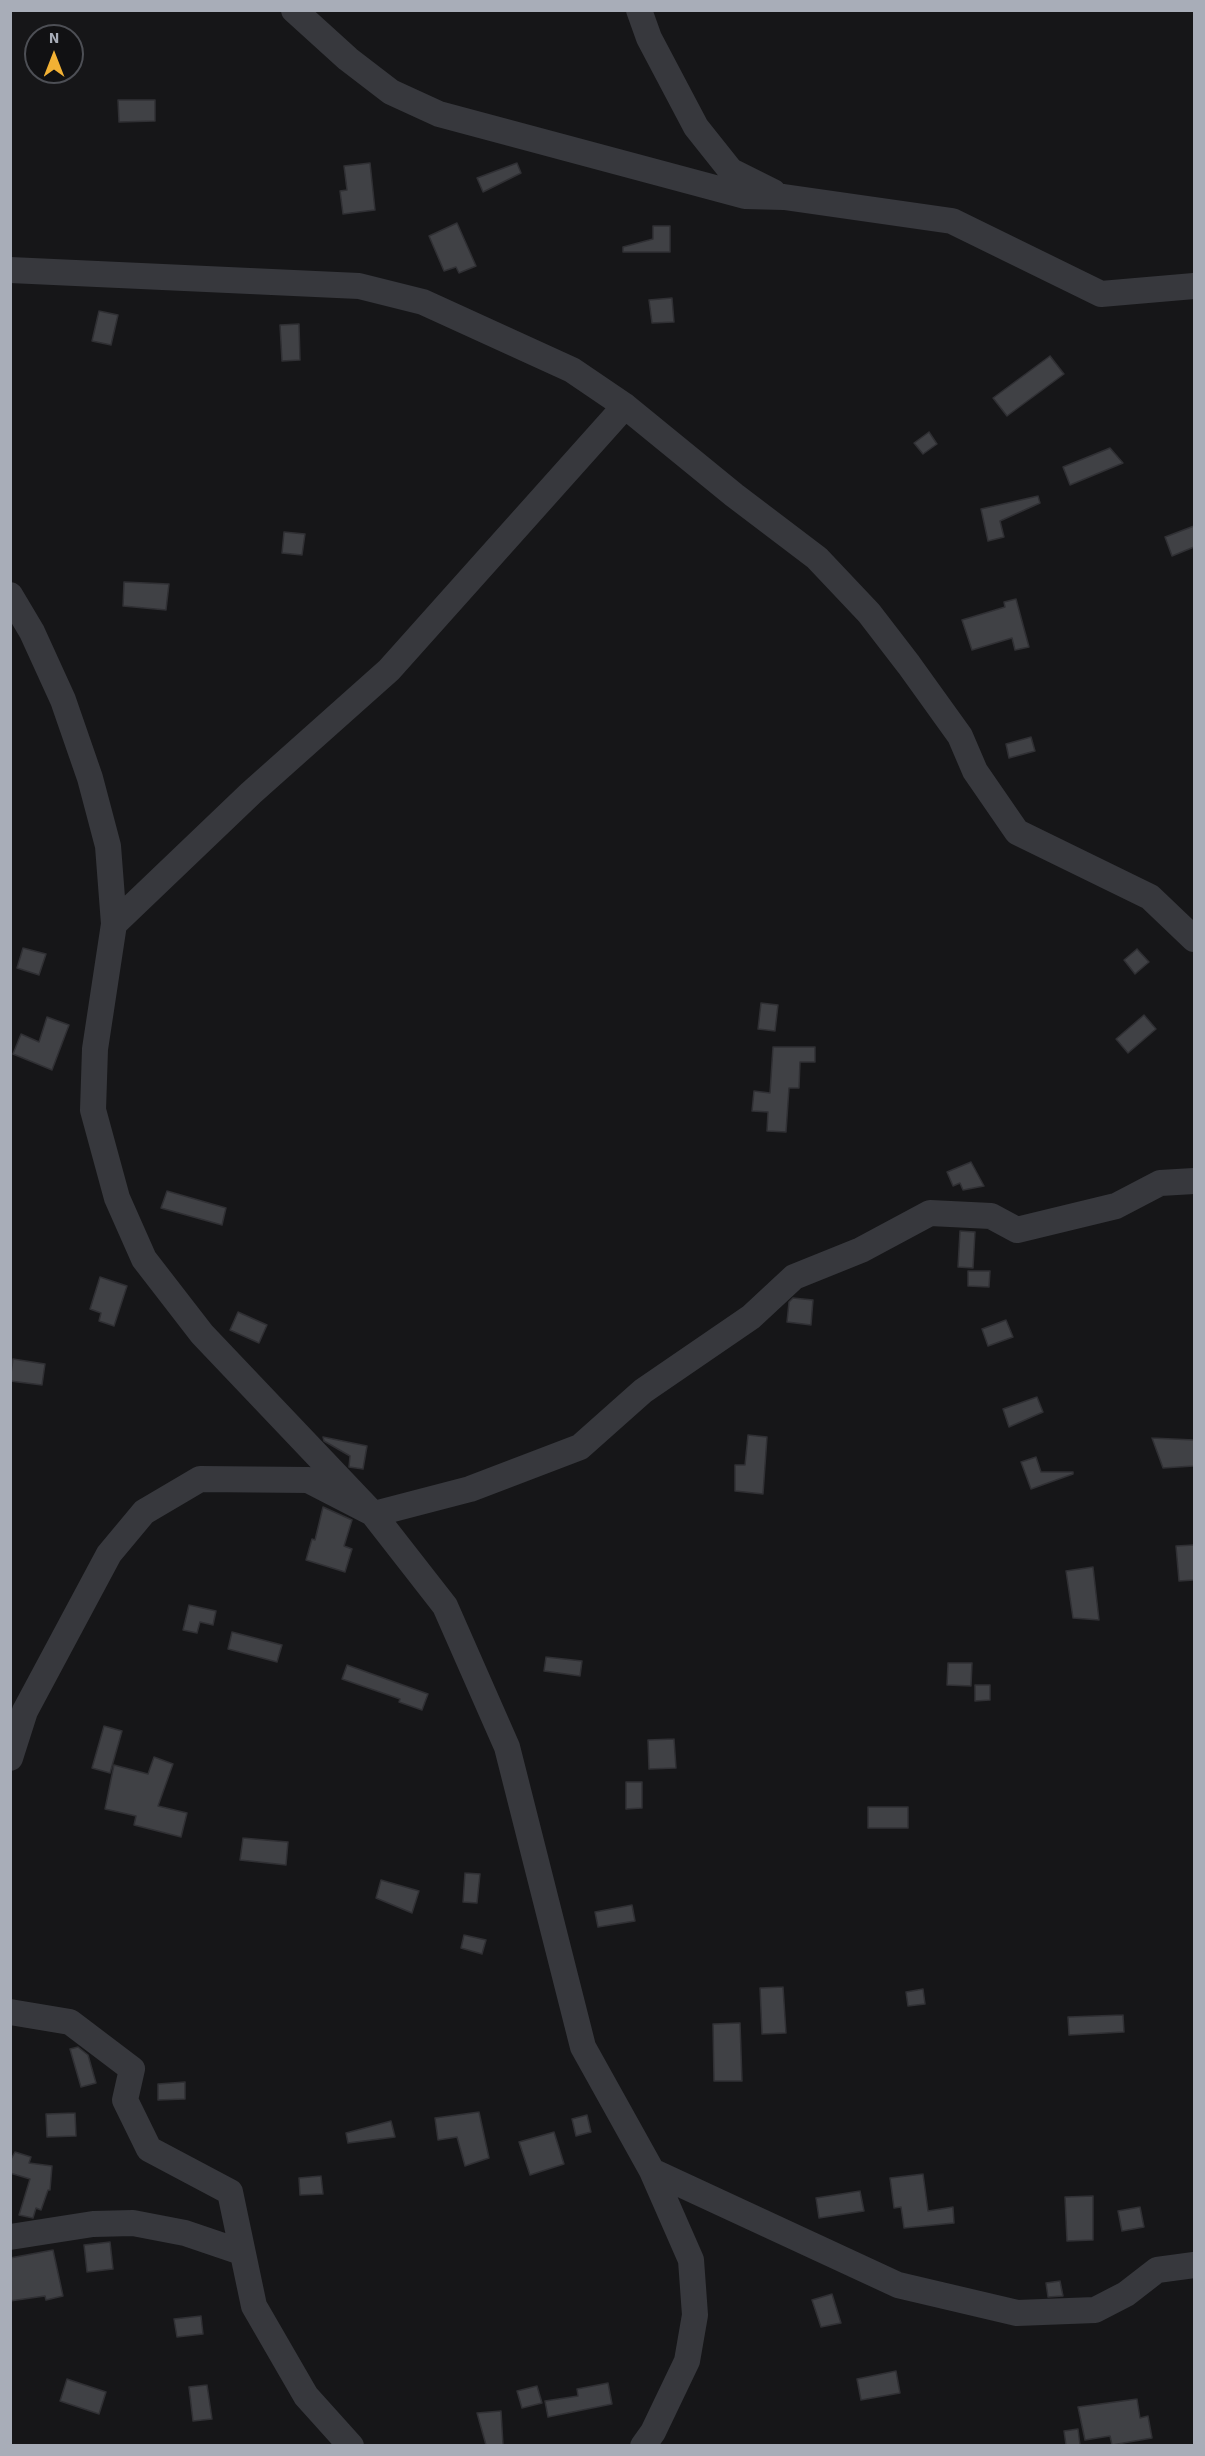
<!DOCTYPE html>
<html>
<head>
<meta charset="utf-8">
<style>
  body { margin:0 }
  #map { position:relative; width:1205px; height:2456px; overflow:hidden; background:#161618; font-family:"Source Sans 3",sans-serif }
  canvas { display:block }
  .frame { position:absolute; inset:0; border:12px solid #a8adb8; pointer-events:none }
  .north { position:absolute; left:24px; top:24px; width:60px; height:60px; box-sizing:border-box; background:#111113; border:2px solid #4d4f55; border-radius:50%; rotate:0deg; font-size:16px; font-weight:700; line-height:24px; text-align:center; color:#a8adb8 }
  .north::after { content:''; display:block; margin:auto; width:21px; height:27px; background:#f2b134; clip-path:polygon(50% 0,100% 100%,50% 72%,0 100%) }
</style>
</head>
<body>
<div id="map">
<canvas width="1205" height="2456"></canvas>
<div class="frame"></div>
<div class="north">N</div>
</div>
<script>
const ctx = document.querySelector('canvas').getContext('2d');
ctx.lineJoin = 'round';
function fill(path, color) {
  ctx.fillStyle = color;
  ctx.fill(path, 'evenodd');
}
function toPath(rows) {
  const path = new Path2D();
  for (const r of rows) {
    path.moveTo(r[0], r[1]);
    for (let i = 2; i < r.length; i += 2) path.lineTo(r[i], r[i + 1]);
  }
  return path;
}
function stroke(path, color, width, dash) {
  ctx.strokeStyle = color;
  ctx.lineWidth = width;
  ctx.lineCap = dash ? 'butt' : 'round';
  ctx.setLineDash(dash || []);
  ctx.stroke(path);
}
const building = toPath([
  [118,100,155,100,155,121,119,122,118,100],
  [370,163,375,210,343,214,340,191,347,190,344,166,370,163],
  [517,163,521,173,483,192,477,178,517,163],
  [457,223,476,266,459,273,456,267,444,271,429,236,457,223],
  [653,226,670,226,670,252,623,252,623,247,653,239,653,226],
  [672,298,674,322,652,323,649,300,672,298],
  [99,311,118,315,111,345,92,341,99,311],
  [299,324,300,360,282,361,280,325,299,324],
  [1050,356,1064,374,1007,416,993,398,1050,356],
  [929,432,937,444,923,454,914,443,929,432],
  [1110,448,1123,463,1070,485,1063,467,1110,448],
  [1038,496,1040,503,1000,521,1004,537,988,541,981,509,1038,496],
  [1194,526,1194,547,1172,556,1165,537,1194,526],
  [284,532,305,534,302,555,282,553,284,532],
  [124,582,169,584,166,610,123,606,124,582],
  [1016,599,1029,647,1015,650,1012,638,972,650,962,620,1005,607,1004,602,1016,599],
  [1031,737,1035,751,1009,758,1006,744,1031,737],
  [23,948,46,954,39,975,17,968,23,948],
  [1137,949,1149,962,1135,974,1124,960,1137,949],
  [761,1003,778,1005,775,1031,758,1029,761,1003],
  [1144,1015,1156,1029,1128,1053,1116,1039,1144,1015],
  [47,1017,69,1025,52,1070,13,1054,21,1034,39,1042,47,1017],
  [773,1047,815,1047,815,1062,800,1062,799,1088,789,1088,786,1132,767,1131,768,1112,752,1111,754,1091,770,1093,773,1047],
  [971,1162,984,1186,963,1190,960,1183,953,1186,947,1172,971,1162],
  [167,1191,226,1208,222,1225,161,1208,167,1191],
  [960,1231,975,1232,973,1268,958,1267,960,1231],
  [968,1271,990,1271,989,1287,968,1286,968,1271],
  [100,1277,127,1286,114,1326,99,1321,101,1313,90,1309,100,1277],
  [793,1298,813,1300,811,1325,787,1322,789,1302,793,1298],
  [238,1312,267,1325,259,1343,230,1330,238,1312],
  [1006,1320,1013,1337,988,1346,982,1329,1006,1320],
  [13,1359,45,1364,42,1385,10,1381,13,1359],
  [1037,1397,1043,1412,1009,1427,1003,1409,1037,1397],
  [748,1435,767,1437,763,1494,735,1491,735,1465,745,1465,748,1435],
  [323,1437,367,1446,363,1469,349,1467,350,1456,324,1441,323,1437],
  [1152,1438,1194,1440,1194,1466,1163,1468,1152,1438],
  [1036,1457,1041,1472,1073,1472,1073,1474,1031,1489,1021,1462,1036,1457],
  [323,1507,352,1520,344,1546,352,1549,345,1572,306,1560,312,1539,315,1540,323,1507],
  [1194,1545,1194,1580,1179,1581,1176,1546,1194,1545],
  [1093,1567,1099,1620,1073,1618,1066,1571,1093,1567],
  [189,1605,216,1611,213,1625,200,1622,197,1633,183,1630,189,1605],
  [232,1632,282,1645,277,1662,228,1649,232,1632],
  [546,1657,582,1661,580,1676,544,1671,546,1657],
  [948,1663,972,1663,971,1686,947,1685,948,1663],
  [347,1665,428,1694,422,1710,399,1702,400,1699,342,1679,347,1665],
  [975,1685,990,1685,990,1700,975,1701,975,1685],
  [104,1726,122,1731,110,1773,92,1768,104,1726],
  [674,1739,676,1768,649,1769,648,1740,674,1739],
  [154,1757,173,1764,158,1806,187,1813,181,1837,134,1825,136,1816,105,1809,114,1765,148,1774,154,1757],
  [626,1782,642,1782,642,1808,626,1809,626,1782],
  [868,1807,908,1807,908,1828,868,1828,868,1807],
  [243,1838,288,1842,286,1865,240,1860,243,1838],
  [465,1873,480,1874,477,1903,463,1902,465,1873],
  [381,1880,419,1891,412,1913,376,1898,381,1880],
  [632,1905,635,1921,598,1927,595,1912,632,1905],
  [464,1935,486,1940,482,1954,461,1948,464,1935],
  [783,1987,786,2033,762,2034,760,1988,783,1987],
  [923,1989,925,2004,908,2006,906,1992,923,1989],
  [1123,2015,1124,2032,1069,2035,1068,2017,1123,2015],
  [740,2023,742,2081,714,2081,713,2024,740,2023],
  [78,2047,88,2055,96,2083,81,2087,70,2049,78,2047],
  [185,2082,185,2099,158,2100,158,2084,185,2082],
  [479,2112,489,2158,465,2166,457,2137,438,2140,435,2118,479,2112],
  [75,2113,76,2136,47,2137,46,2114,75,2113],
  [587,2115,591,2132,576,2136,572,2119,587,2115],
  [391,2121,395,2137,348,2143,346,2133,391,2121],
  [554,2132,564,2164,530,2175,519,2142,554,2132],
  [15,2152,31,2157,29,2163,52,2166,50,2190,48,2190,41,2210,36,2208,33,2218,19,2215,30,2179,10,2173,10,2161,15,2152],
  [923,2174,928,2211,953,2207,954,2223,904,2228,901,2207,894,2208,890,2178,923,2174],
  [321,2176,323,2194,300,2195,299,2178,321,2176],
  [860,2191,864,2211,819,2218,816,2198,860,2191],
  [1093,2196,1093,2240,1067,2241,1065,2197,1093,2196],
  [1140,2207,1144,2227,1122,2231,1118,2211,1140,2207],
  [110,2242,113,2269,87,2272,84,2245,110,2242],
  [53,2250,63,2296,46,2300,45,2296,10,2301,10,2258,53,2250],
  [1060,2281,1063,2296,1048,2297,1046,2283,1060,2281],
  [832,2294,841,2323,821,2327,812,2300,832,2294],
  [201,2316,203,2334,177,2337,174,2319,201,2316],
  [896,2371,900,2393,861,2400,857,2379,896,2371],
  [67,2379,106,2392,99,2414,60,2401,67,2379],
  [608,2383,612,2404,548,2417,545,2401,578,2396,577,2389,608,2383],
  [207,2385,212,2419,193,2421,189,2387,207,2385],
  [537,2386,542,2403,522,2408,517,2391,537,2386],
  [1137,2399,1140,2418,1148,2416,1152,2438,1112,2445,1110,2436,1085,2440,1078,2407,1137,2399],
  [501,2411,503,2445,486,2445,477,2413,501,2411],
  [1078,2429,1080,2445,1066,2445,1064,2431,1078,2429]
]);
fill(building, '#404145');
stroke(building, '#303034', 1.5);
stroke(toPath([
  [294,10,348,59,391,92,439,114,745,196,784,197,952,221,1101,294,1194,286],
  [639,10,649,38,696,127,731,171,773,192],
  [10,270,359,286,423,302,572,370,625,406,734,495,817,558,869,613,909,665,960,736,975,771,1017,832,1150,897,1194,939],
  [10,595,32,632,63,700,90,778,108,846,114,924,95,1049,93,1110,117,1198,144,1259,202,1334,374,1515,445,1606,507,1747,583,2047,652,2171,691,2260,695,2315,687,2361,653,2432,643,2446],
  [114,924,251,793,389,670,625,406],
  [10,1758,25,1711,109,1554,144,1512,200,1479,308,1480,374,1514,470,1489,580,1447,643,1391,751,1317,794,1277,861,1250,930,1213,991,1216,1017,1230,1116,1206,1160,1183,1194,1181],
  [10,2012,70,2022,132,2069,125,2100,149,2149,230,2192,254,2306,306,2396,351,2446],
  [652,2171,898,2285,1017,2313,1095,2310,1126,2294,1157,2270,1194,2265],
  [10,2237,93,2224,133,2223,185,2233,241,2252]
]), '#37383d', 26);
</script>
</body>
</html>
